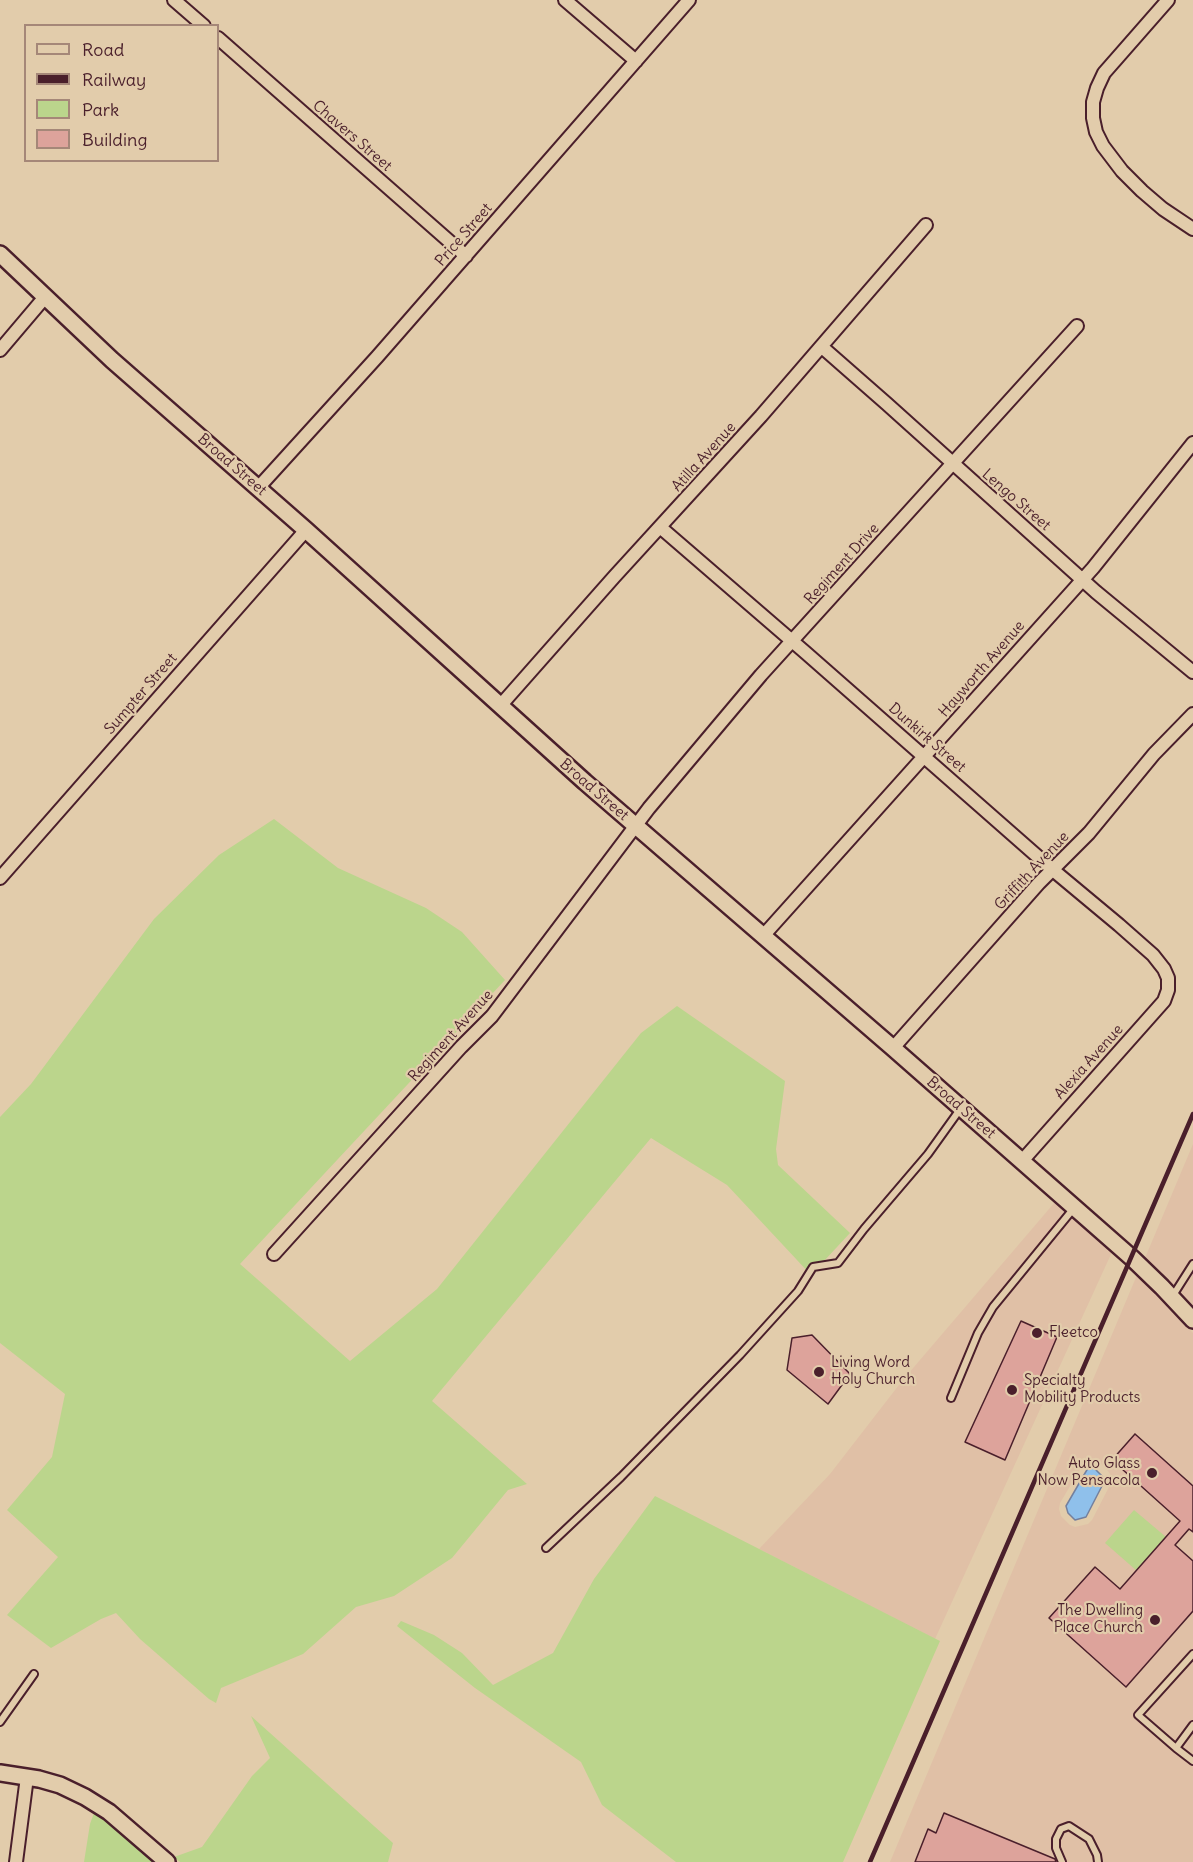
<!DOCTYPE html>
<html>
<head>
<meta charset="utf-8">
<style>
  body { margin:0 }
  #map { position:relative; width:1193px; height:1862px; overflow:hidden; background:#e2ccab; font-family:Delius,sans-serif }
  canvas { display:block }
  .legend { position:absolute; left:24px; top:24px; width:195px; height:138px; box-sizing:border-box; background:#e2ccab; border:2px solid #a58778; margin:0; padding:8px 10px; list-style:none; font-size:18px; color:#4a1f2b }
  .legend li { display:flex; align-items:center; gap:12px; height:30px }
  .legend b { width:30px; border:2px solid #a58778 }
</style>
</head>
<body>
<div id="map">
<canvas width="1193" height="1862"></canvas>
<ul class="legend">
<li><b style="height:8px;background:#e2ccab"></b>Road</li>
<li><b style="height:8px;background:#4a1f2b"></b>Railway</li>
<li><b style="height:16px;background:#bbd58c"></b>Park</li>
<li><b style="height:16px;background:#dda39b"></b>Building</li>
</ul>
</div>
<script>
const ctx = document.querySelector('canvas').getContext('2d');
ctx.lineJoin = 'round';
function fill(path, color) {
  ctx.fillStyle = color;
  ctx.fill(path, 'evenodd');
}
function toPath(rows) {
  const path = new Path2D();
  for (const r of rows) {
    path.moveTo(r[0], r[1]);
    for (let i = 2; i < r.length; i += 2) path.lineTo(r[i], r[i + 1]);
  }
  return path;
}
function stroke(path, color, width, dash) {
  ctx.strokeStyle = color;
  ctx.lineWidth = width;
  ctx.lineCap = dash ? 'butt' : 'round';
  ctx.setLineDash(dash || []);
  ctx.stroke(path);
}
function label(font, color, halo, rows, align = 'center') {
  ctx.font = font + ' Delius,sans-serif';
  ctx.lineWidth = 4.5;
  ctx.setLineDash([]);
  ctx.textBaseline = 'middle';
  ctx.strokeStyle = halo;
  ctx.fillStyle = color;
  for (const [text, x, y, turn = 0] of rows) {
    ctx.save();
    ctx.translate(x, y);
    ctx.rotate((+turn || 0) * Math.PI / 180);
    ctx.textAlign = isNaN(turn) ? turn : align;
    if (halo) ctx.strokeText(text, 0, 0);
    ctx.fillText(text, 0, 0);
    ctx.restore();
  }
}
fill(toPath([
  [1193,1144,1193,1307,1145,1258],
  [1055,1202,1112,1252,935,1639,759,1549,830,1474,902,1381],
  [1137,1275,1193,1333,1193,1862,890,1862],
  [1089,1461,1100,1463,1108,1471,1110,1474,1110,1485,1092,1520,1088,1524,1075,1527,1070,1525,1061,1516,1059,1509,1060,1503,1082,1466]
]), '#e0c0a6');
fill(toPath([
  [274,819,338,868,426,908,462,932,505,980,240,1264,350,1361,437,1289,641,1033,677,1006,785,1081,776,1149,778,1165,850,1233,811,1275,727,1185,651,1138,432,1401,527,1484,508,1490,452,1558,394,1596,356,1607,303,1654,221,1688,216,1703,209,1699,140,1639,116,1613,101,1619,51,1648,7,1615,58,1557,7,1510,52,1457,65,1394,0,1343,0,1117,31,1084,154,919,219,855],
  [655,1496,940,1641,843,1862,676,1862,602,1805,581,1762,475,1688,397,1626,401,1621,434,1635,462,1653,493,1685,553,1653,594,1579],
  [1134,1510,1166,1537,1137,1571,1105,1543],
  [251,1716,393,1843,388,1862,180,1862,174,1857,202,1847,252,1776,270,1758],
  [94,1813,103,1819,153,1862,84,1862,90,1824]
]), '#bbd58c');
const water = toPath([
  [1088,1468,1094,1468,1103,1477,1104,1482,1086,1517,1075,1520,1068,1513,1066,1506,1088,1468]
]);
fill(water, '#8fc0eb');
stroke(water, '#73809e', 1.5);
const building = toPath([
  [1021,1321,1057,1337,1005,1460,965,1442,1021,1321],
  [812,1335,850,1374,828,1404,787,1370,792,1338,812,1335],
  [1135,1434,1193,1486,1193,1532,1189,1529,1175,1545,1193,1561,1193,1611,1126,1687,1049,1618,1095,1567,1120,1589,1180,1521,1112,1460,1135,1434],
  [944,1813,1055,1859,1056,1862,915,1862,928,1829,936,1833,944,1813]
]);
fill(building, '#dda39b');
stroke(building, '#4a1f2b', 1.5);
const service = toPath([
  [1172,1297,1193,1264],
  [951,1398,978,1333,993,1307,1074,1208],
  [546,1548,621,1477,740,1355,798,1291,813,1267,838,1263,864,1229,928,1154,961,1108],
  [1193,1654,1138,1715,1176,1748,1193,1761],
  [0,1722,34,1674],
  [1176,1748,1193,1725],
  [1062,1862,1056,1848,1056,1839,1061,1829,1069,1826,1089,1839,1097,1855,1098,1862]
]);
const minor = toPath([
  [174,0,204,26],
  [565,0,636,61],
  [1168,0,1104,73,1097,88,1093,102,1093,118,1096,132,1103,146,1122,171,1142,191,1163,209,1193,229],
  [218,38,466,256],
  [822,347,887,404,1096,592,1193,672],
  [0,350,45,297],
  [258,488,377,357,689,0],
  [660,527,806,653,1053,870,1119,925,1153,955,1164,969,1168,978,1168,990,1164,1001,1022,1161],
  [500,706,614,577,761,416,926,225],
  [0,878,306,530],
  [763,936,1093,568,1193,443],
  [893,1048,1039,883,1089,833,1154,754,1193,714],
  [274,1254,461,1047,492,1016,649,808,761,675,1077,326],
  [16,1862,27,1777]
]);
const tertiary = toPath([
  [0,254,112,360,306,530,585,782,893,1048,1132,1258,1162,1287,1193,1320],
  [0,1773,39,1779,60,1785,85,1797,109,1812,167,1862]
]);
stroke(service, '#4a1f2b', 10);
stroke(minor, '#4a1f2b', 16);
stroke(tertiary, '#4a1f2b', 20);
stroke(service, '#e2ccab', 6);
stroke(minor, '#e2ccab', 12);
stroke(tertiary, '#e2ccab', 15);
stroke(toPath([
  [870,1862,1193,1114]
]), '#4a1f2b', 4.5);
for (const [x, y, r, color] of [
  [1037,1333,6,"#4a1f2b"],
  [819,1372,6,"#4a1f2b"],
  [1012,1390,6,"#4a1f2b"],
  [1152,1473,6,"#4a1f2b"],
  [1155,1620,6,"#4a1f2b"]
]) {
  const dot = new Path2D();
  dot.arc(x, y, r, 0, 2 * Math.PI);
  ctx.fillStyle = color;
  ctx.fill(dot);
  stroke(dot, '#e2ccab', 2);
}
label('15px', '#4a1f2b', '#e2ccab', [
  ["Chavers Street",352,136,41],
  ["Price Street",464,235,-49],
  ["Atilla Avenue",704,457,-48],
  ["Broad Street",232,465,41],
  ["Lengo Street",1016,500,41],
  ["Regiment Drive",842,564,-48],
  ["Hayworth Avenue",982,669,-49],
  ["Sumpter Street",141,694,-49],
  ["Dunkirk Street",927,738,41],
  ["Broad Street",594,790,41],
  ["Griffith Avenue",1032,871,-47],
  ["Regiment Avenue",451,1036,-48],
  ["Alexia Avenue",1089,1062,-48],
  ["Broad Street",961,1108,41]
]);
label('15px', '#4a1f2b', '#e2ccab', [
  ["Fleetco",1049,1333],
  ["Living Word",831,1363],
  ["Holy Church",831,1380],
  ["Specialty",1024,1381],
  ["Mobility Products",1024,1398],
  ["Auto Glass",1140,1464,"right"],
  ["Now Pensacola",1140,1481,"right"],
  ["The Dwelling",1143,1611,"right"],
  ["Place Church",1143,1628,"right"]
], 'left');
</script>
</body>
</html>
